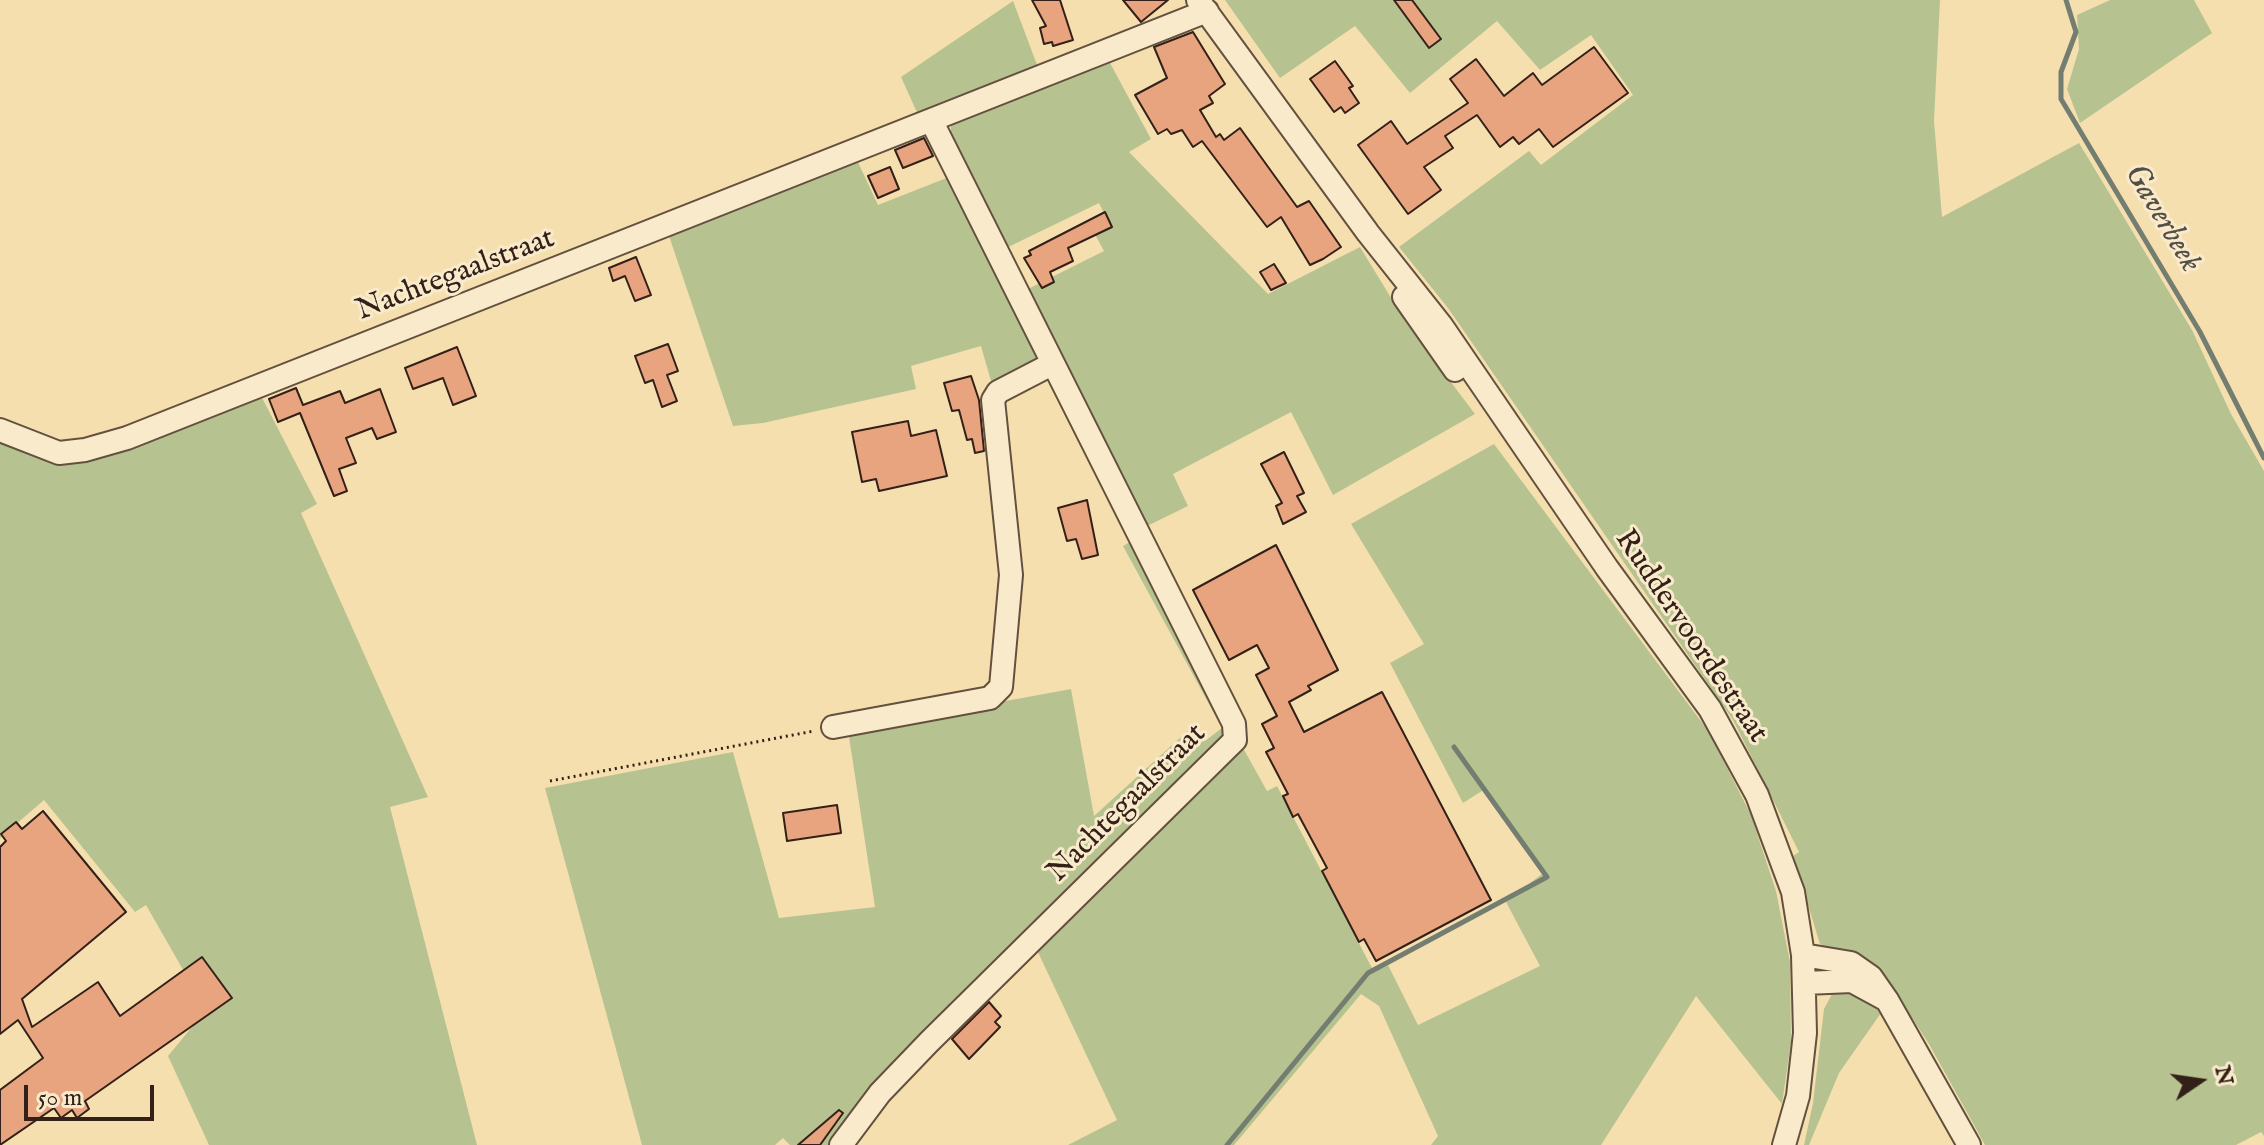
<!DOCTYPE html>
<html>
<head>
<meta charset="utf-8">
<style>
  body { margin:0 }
  #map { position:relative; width:2264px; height:1145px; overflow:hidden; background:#f6dfaf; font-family:"IM FELL English",serif }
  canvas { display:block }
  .north { position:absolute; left:2160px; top:1041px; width:80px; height:80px; -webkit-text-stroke:6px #f9eacb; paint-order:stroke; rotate:77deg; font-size:22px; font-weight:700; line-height:32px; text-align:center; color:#332019 }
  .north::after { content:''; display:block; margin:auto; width:28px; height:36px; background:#332019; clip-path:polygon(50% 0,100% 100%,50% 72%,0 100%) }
  .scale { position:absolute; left:24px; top:1085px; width:130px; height:36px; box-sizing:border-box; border:4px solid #332019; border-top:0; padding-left:10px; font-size:24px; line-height:28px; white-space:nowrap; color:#332019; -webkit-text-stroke:6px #f9eacb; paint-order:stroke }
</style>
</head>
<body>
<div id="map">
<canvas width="2264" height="1145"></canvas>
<div class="north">N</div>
<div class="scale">50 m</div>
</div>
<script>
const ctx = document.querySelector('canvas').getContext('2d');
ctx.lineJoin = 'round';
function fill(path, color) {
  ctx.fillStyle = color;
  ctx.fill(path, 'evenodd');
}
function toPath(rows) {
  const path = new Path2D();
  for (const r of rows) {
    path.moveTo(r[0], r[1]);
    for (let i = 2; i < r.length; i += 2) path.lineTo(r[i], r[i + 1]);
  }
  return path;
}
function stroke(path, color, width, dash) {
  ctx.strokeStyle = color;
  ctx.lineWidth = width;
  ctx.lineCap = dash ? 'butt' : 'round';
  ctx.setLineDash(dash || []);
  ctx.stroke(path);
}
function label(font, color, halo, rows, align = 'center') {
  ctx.font = font + ' "IM FELL English",serif';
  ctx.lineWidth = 6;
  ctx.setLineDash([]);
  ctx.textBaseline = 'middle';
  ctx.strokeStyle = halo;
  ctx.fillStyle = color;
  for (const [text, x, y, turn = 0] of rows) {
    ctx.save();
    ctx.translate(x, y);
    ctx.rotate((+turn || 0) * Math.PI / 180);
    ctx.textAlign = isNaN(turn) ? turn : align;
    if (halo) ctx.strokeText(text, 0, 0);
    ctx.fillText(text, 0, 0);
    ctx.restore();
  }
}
fill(toPath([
  [1225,0,1940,0,1934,121,1942,217,2079,143,2192,330,2231,414,2264,471,2264,1136,2261,1132,2236,1145,1985,1145,1929,1044,1883,974,1820,944,1793,856,1799,852,1733,720,1448,308,1399,247,1529,151,1541,165,1633,95,1591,35,1540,70,1497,21,1410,93,1355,26,1280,78],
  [2110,0,2194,0,2212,33,2080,123,2067,89,2079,49,2077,15],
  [1013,1,1039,70,920,119,901,77],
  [1109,61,1151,139,1129,152,1268,294,1360,247,1407,324,1475,414,1333,495,1291,412,1173,474,1188,506,1143,528,1022,292,1104,251,1091,227,1108,221,1099,203,1000,251,951,139,951,122],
  [856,158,878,205,949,177,1039,360,993,388,981,346,911,366,916,389,763,423,733,426,668,233],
  [259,392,317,504,301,513,428,797,390,807,477,1145,209,1145,168,1056,206,1010,146,905,135,912,44,800,0,838,0,437,55,459],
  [1494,444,1709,732,1751,815,1776,891,1790,962,1791,1042,1782,1104,1696,996,1601,1145,1431,1145,1438,1136,1379,1006,1361,994,1234,1145,1068,1145,1117,1120,1036,948,1243,748,1267,791,1277,786,1374,972,1388,965,1418,1025,1540,966,1506,902,1543,873,1485,789,1463,803,1390,663,1424,644,1351,524],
  [1137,538,1237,730,829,1145,790,1145,783,1138,775,1145,642,1145,545,788,733,752,779,918,875,907,848,730,1071,689,1094,816,1192,727,1205,741,1222,728,1123,546],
  [1848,988,1870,997,1881,1013,1839,1073,1809,1145,1804,1145,1813,1103,1824,1009,1833,992]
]), '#b6c390');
stroke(toPath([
  [2066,0,2076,32,2061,72,2061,99,2200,332,2264,458],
  [1227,1145,1368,973,1547,877,1454,747]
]), '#737e71', 5);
const building = toPath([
  [1032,0,1060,0,1073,40,1053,46,1052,42,1044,44,1040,28,1046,26,1032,0],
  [1123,0,1168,0,1141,22,1123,0],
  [1394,0,1412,0,1441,39,1429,48,1394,0],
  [1193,32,1225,84,1209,96,1213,103,1200,110,1216,137,1220,134,1224,140,1240,128,1297,207,1309,201,1341,247,1323,259,1310,265,1281,217,1267,227,1202,141,1193,147,1182,130,1171,134,1167,129,1158,134,1135,95,1167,78,1154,47,1193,32],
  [1594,47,1628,93,1553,147,1539,129,1519,144,1513,137,1500,147,1477,115,1445,136,1453,148,1424,167,1441,190,1408,214,1358,145,1391,121,1407,144,1468,103,1450,79,1476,59,1504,96,1533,73,1542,85,1594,47],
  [1335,61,1353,86,1349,88,1359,103,1345,113,1341,107,1334,112,1310,79,1335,61],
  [924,138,933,156,903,168,895,150,924,138],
  [890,167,899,189,878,198,868,176,890,167],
  [1105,212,1112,227,1068,248,1073,261,1050,272,1054,282,1042,288,1024,258,1031,255,1029,251,1105,212],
  [636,257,651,295,635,301,625,276,613,281,609,268,636,257],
  [1274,264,1286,283,1271,290,1260,272,1274,264],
  [668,344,678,371,667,375,677,401,662,407,653,380,645,383,635,356,668,344],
  [457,347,476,396,453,405,443,378,413,389,405,368,457,347],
  [971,376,979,400,984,451,975,453,972,439,967,440,959,410,952,411,944,383,971,376],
  [296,388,303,405,340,391,345,403,380,389,396,432,377,439,372,428,346,438,356,463,339,469,347,491,334,496,300,413,278,422,269,399,296,388],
  [908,421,911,436,936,430,947,476,879,491,876,479,862,482,852,432,908,421],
  [1284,452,1304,493,1297,496,1306,512,1283,524,1276,506,1282,503,1261,464,1284,452],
  [1087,500,1098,555,1082,559,1076,539,1067,541,1058,508,1087,500],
  [1276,545,1338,670,1308,686,1311,690,1289,702,1304,732,1382,692,1491,900,1376,961,1364,939,1359,942,1322,871,1327,868,1298,814,1293,817,1283,796,1288,794,1266,752,1274,748,1262,724,1277,716,1256,675,1269,668,1257,645,1229,660,1193,590,1276,545],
  [837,805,841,833,787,841,783,813,837,805],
  [43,811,126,912,22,999,32,1027,98,982,120,1016,202,957,232,998,85,1101,89,1109,77,1118,72,1110,61,1118,54,1108,0,1145,0,1090,43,1058,18,1020,0,1034,0,847,6,841,1,834,16,822,22,829,43,811],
  [989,1002,1001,1016,995,1022,1000,1027,969,1059,952,1039,989,1002],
  [839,1110,843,1113,820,1145,798,1145,839,1110]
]);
fill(building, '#e7a47e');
stroke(building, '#332019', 2);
const minor = toPath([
  [1198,0,1368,233,1441,325,1607,568,1710,709,1757,795,1793,892,1803,955,1805,1033,1798,1096,1784,1145],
  [1404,297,1455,370],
  [0,430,59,453,85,450,127,438,1207,11],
  [833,727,990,698,1001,687,1011,575,993,400,998,392,1052,364],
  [1803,955,1851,963,1871,977,1887,1000,1852,981,1805,983],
  [1887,1000,1969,1145],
  [841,1145,880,1093,929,1042,1235,740,1234,724,931,120]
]);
stroke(minor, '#64503e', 26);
stroke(toPath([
  [550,781,814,731]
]), '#332019', 3, [2, 4]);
stroke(minor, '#f9eacb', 22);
label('30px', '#332019', '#f9eacb', [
  ["Nachtegaalstraat",456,276,-21],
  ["Ruddervoordestraat",1690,637,56],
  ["Nachtegaalstraat",1128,804,-45]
]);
label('italic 32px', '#534f45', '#f9eacb', [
  ["Gaverbeek",2161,219,59]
]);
</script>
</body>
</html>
